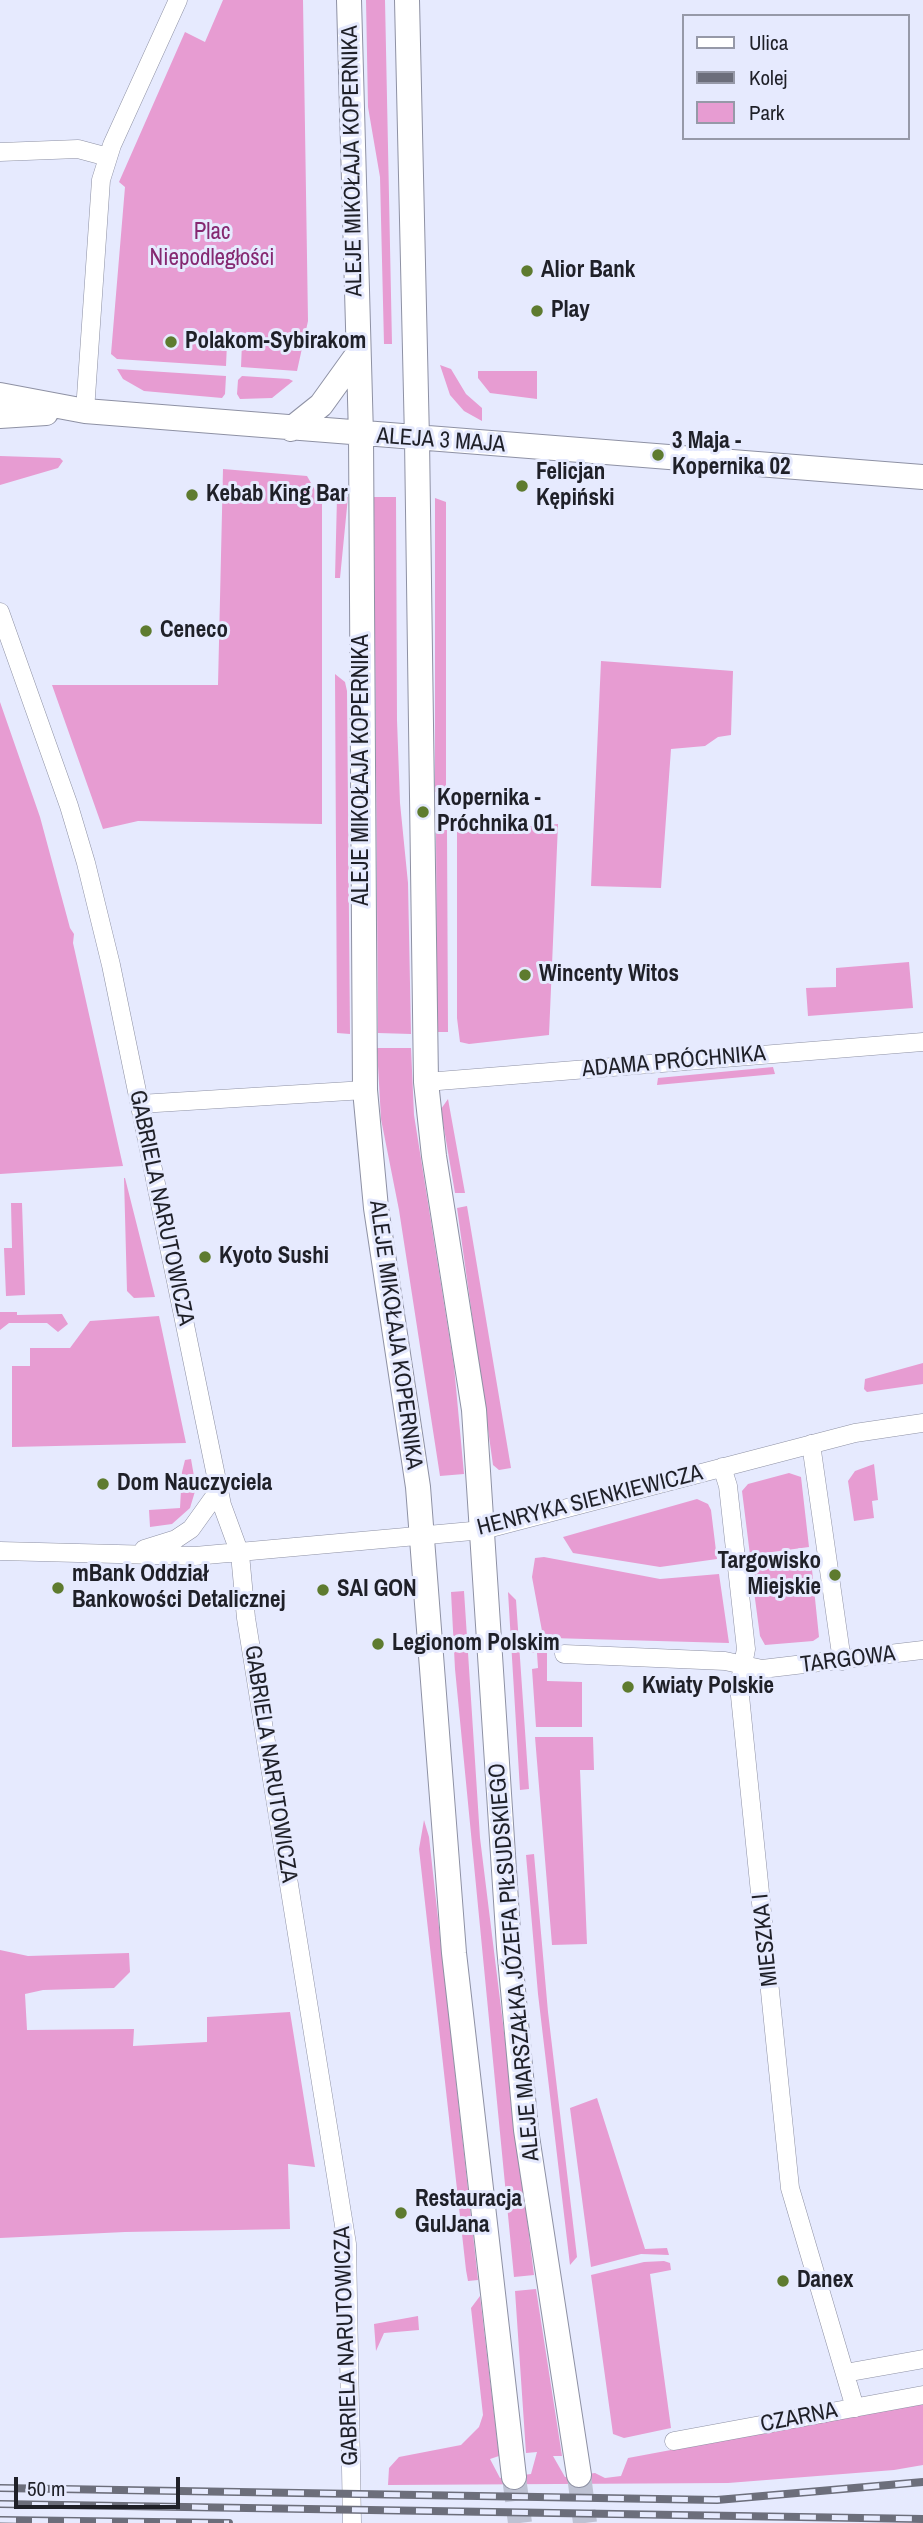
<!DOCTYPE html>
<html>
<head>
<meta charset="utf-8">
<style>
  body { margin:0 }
  #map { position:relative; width:923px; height:2523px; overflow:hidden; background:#e6eafe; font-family:"Archivo Narrow",sans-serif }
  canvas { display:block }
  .legend { position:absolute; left:682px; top:14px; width:228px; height:126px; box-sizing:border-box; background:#e6eafe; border:2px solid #9699a8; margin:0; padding:9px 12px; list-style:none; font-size:21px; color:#1f2028 }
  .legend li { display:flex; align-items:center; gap:14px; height:35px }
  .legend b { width:35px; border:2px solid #9699a8 }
  .scale { position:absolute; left:14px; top:2477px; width:166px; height:32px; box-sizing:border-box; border:4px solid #1f2028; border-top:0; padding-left:9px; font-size:21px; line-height:24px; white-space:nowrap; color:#1f2028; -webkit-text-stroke:5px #e6eafe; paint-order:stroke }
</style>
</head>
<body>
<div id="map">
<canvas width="923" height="2523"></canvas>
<ul class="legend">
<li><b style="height:9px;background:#fff"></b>Ulica</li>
<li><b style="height:9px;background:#6c6e7b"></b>Kolej</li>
<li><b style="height:19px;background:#e79cd2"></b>Park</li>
</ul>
<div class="scale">50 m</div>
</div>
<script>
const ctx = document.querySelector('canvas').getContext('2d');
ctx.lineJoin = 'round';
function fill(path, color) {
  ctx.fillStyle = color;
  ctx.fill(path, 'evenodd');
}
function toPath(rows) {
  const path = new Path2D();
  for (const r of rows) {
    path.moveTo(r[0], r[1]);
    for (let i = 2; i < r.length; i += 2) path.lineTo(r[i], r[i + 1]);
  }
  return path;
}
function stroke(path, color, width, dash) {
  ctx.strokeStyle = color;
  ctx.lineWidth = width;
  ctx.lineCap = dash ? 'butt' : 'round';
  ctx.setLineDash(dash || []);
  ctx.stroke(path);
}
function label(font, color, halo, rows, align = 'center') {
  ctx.font = font + ' "Archivo Narrow",sans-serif';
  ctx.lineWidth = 6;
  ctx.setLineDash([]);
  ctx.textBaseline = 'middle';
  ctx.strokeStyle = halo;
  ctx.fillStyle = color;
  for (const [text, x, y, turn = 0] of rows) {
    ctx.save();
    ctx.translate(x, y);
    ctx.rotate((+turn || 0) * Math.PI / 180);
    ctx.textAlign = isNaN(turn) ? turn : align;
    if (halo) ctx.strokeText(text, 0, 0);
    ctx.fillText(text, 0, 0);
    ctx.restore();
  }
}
fill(toPath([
  [223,0,303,0,308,321,297,371,241,367,242,343,227,343,226,366,117,359,111,354,125,187,119,182,185,32,205,42],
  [366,0,385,0,392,344,384,344,380,177,368,107],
  [440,365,451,369,466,394,482,408,482,421,464,411,450,395],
  [117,369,226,376,225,394,222,398,144,391,123,379],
  [478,371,537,371,537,399,490,393,478,378],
  [242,376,289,379,293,381,272,398,240,399,237,394,238,380],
  [0,456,60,458,63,461,58,468,0,485],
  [223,469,307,476,322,502,322,824,138,821,103,829,52,685,218,685],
  [337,497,348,497,340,578,335,578],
  [374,497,396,497,397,720,400,803,408,883,411,1034,378,1033],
  [435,498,446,502,446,793,435,792],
  [601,661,733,671,731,735,718,737,705,746,671,749,661,888,591,886],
  [335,674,345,682,347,691,350,1034,337,1033],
  [0,702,40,817,70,928,74,934,73,943,123,1166,0,1174],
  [558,824,549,1035,469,1044,460,1042,457,1018,457,832],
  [436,830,447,830,448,1032,437,1032],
  [909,962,913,1008,808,1016,806,988,836,987,836,968],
  [377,1048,411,1048,414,1115,454,1366,464,1474,440,1476,399,1210,381,1119],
  [773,1067,775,1074,657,1085,658,1078],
  [448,1099,465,1193,455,1193,442,1117,441,1109],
  [124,1178,125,1178,155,1297,134,1298,127,1291],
  [11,1203,22,1203,25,1295,6,1296,4,1248,12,1248],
  [467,1206,511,1468,499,1470,493,1465,457,1208],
  [17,1312,17,1315,62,1314,68,1324,58,1332,47,1323,9,1323,0,1330,0,1312],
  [159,1316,186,1443,12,1447,12,1366,30,1366,30,1348,70,1348,90,1321],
  [923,1363,923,1384,867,1392,864,1389,865,1379],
  [191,1459,196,1488,190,1508,172,1524,150,1527,149,1510,180,1508,182,1472,185,1460],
  [874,1464,878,1500,872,1501,874,1518,854,1521,848,1481,855,1471],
  [789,1473,801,1477,809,1547,750,1555,742,1491,748,1484],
  [697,1499,708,1504,711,1510,717,1559,660,1567,573,1553,563,1537],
  [544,1557,660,1579,719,1574,729,1643,551,1638,542,1631,532,1577,535,1558],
  [811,1560,819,1637,813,1641,765,1645,760,1636,751,1569],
  [464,1591,480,1838,534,2275,514,2277,455,1669,451,1592],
  [508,1592,516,1600,529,1789,520,1790],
  [536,1645,547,1645,547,1681,582,1682,582,1727,536,1727,532,1669,538,1668,537,1653,531,1653],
  [535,1737,593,1737,594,1770,580,1770,587,1944,552,1945],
  [424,1820,429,1837,478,2280,468,2281,466,2270,419,1849],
  [534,1854,548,2012,577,2257,570,2265,538,1994,526,1855],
  [0,1950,28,1956,129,1953,130,1972,114,1988,43,1990,25,1994,27,2030,134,2029,133,2046,207,2042,207,2017,290,2012,315,2167,288,2164,290,2229,125,2232,0,2238],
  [597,2098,645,2249,667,2248,669,2255,641,2254,591,2267,570,2108],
  [664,2261,670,2263,671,2270,650,2274,671,2428,624,2438,613,2434,591,2275,644,2262],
  [536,2289,562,2456,553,2456,565,2477,595,2473,605,2478,621,2476,628,2458,923,2403,923,2465,894,2470,728,2483,388,2485,389,2468,399,2457,461,2445,479,2427,483,2415,471,2308,480,2296,499,2456,490,2459,500,2478,531,2474,537,2452,526,2453,515,2291],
  [418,2316,419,2330,384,2333,376,2351,374,2324]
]), '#e79cd2');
stroke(toPath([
  [579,2475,585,2523],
  [514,2477,520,2523]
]), '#bec2d3', 24, [24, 12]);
const street = toPath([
  [0,152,78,149,108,157],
  [85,411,101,180,112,145,178,0],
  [0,612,69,806,86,863,111,965,222,1505,240,1554,246,1618,347,2244,352,2523],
  [426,1082,923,1042],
  [140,1104,365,1090],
  [811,1444,842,1661],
  [722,1467,728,1486,746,1649,739,1686,790,2188,855,2408],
  [144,1549,176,1539,191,1529,219,1490],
  [0,1551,195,1556,483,1530,855,1433,923,1423],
  [564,1654,725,1661,762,1669,923,1650],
  [845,2373,923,2359],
  [674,2441,923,2395]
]);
const secondary = toPath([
  [349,0,361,435,365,1090,376,1208,418,1487,454,1953,514,2477],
  [407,0,417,439,426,1082,434,1156,474,1410,509,1947,526,2130,579,2475],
  [0,395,85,411,923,477],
  [0,416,46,413],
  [291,429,321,405,357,355]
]);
stroke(street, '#8e91a4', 19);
stroke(secondary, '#8e91a4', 26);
stroke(street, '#fff', 18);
stroke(secondary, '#fff', 24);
const rail = toPath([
  [0,2488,717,2500,923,2482],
  [0,2504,923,2519],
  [0,2520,229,2523]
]);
stroke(rail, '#6c6e7b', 8);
stroke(rail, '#e6eafe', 5, [16]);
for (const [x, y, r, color] of [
  [527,271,7,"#5e7b2f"],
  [537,311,7,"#5e7b2f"],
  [171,342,7,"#5e7b2f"],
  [658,455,7,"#5e7b2f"],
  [522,486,7,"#5e7b2f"],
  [192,495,7,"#5e7b2f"],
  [146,631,7,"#5e7b2f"],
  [423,812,7,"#5e7b2f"],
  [525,975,7,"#5e7b2f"],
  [205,1257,7,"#5e7b2f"],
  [103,1484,7,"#5e7b2f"],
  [835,1575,7,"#5e7b2f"],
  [58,1588,7,"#5e7b2f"],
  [323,1590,7,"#5e7b2f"],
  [378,1644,7,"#5e7b2f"],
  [628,1687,7,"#5e7b2f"],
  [401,2213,7,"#5e7b2f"],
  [783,2281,7,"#5e7b2f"]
]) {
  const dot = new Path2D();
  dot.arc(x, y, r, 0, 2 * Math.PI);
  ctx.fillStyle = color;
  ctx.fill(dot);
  stroke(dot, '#e6eafe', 2.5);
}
label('23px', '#1f2028', '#e6eafe', [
  ["ALEJE MIKOŁAJA KOPERNIKA",353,161,-91],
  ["ALEJA 3 MAJA",441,441,4],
  ["ALEJE MIKOŁAJA KOPERNIKA",362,770,-90],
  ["ADAMA PRÓCHNIKA",674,1062,-5],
  ["GABRIELA NARUTOWICZA",161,1208,78],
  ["ALEJE MIKOŁAJA KOPERNIKA",395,1335,82],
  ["HENRYKA SIENKIEWICZA",590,1501,-14],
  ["TARGOWA",848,1660,-7],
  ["GABRIELA NARUTOWICZA",270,1764,81],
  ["MIESZKA I",766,1940,-96],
  ["ALEJE MARSZAŁKA JÓZEFA PIŁSUDSKIEGO",515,1962,-95],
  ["GABRIELA NARUTOWICZA",347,2346,-92],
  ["CZARNA",799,2418,-11]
]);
label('23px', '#852871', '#e6eafe', [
  ["Plac",212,233],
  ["Niepodległości",212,259]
]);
label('bold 23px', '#1f2028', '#e6eafe', [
  ["Alior Bank",541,271],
  ["Play",551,311],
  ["Polakom-Sybirakom",185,342],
  ["3 Maja -",672,442],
  ["Kopernika 02",672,468],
  ["Felicjan",536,473],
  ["Kępiński",536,499],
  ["Kebab King Bar",206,495],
  ["Ceneco",160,631],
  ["Kopernika -",437,799],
  ["Próchnika 01",437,825],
  ["Wincenty Witos",539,975],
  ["Kyoto Sushi",219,1257],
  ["Dom Nauczyciela",117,1484],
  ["Targowisko",821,1562,"right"],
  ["Miejskie",821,1588,"right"],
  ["mBank Oddział",72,1575],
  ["Bankowości Detalicznej",72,1601],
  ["SAI GON",337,1590],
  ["Legionom Polskim",392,1644],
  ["Kwiaty Polskie",642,1687],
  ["Restauracja",415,2200],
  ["GulJana",415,2226],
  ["Danex",797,2281]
], 'left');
</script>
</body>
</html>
